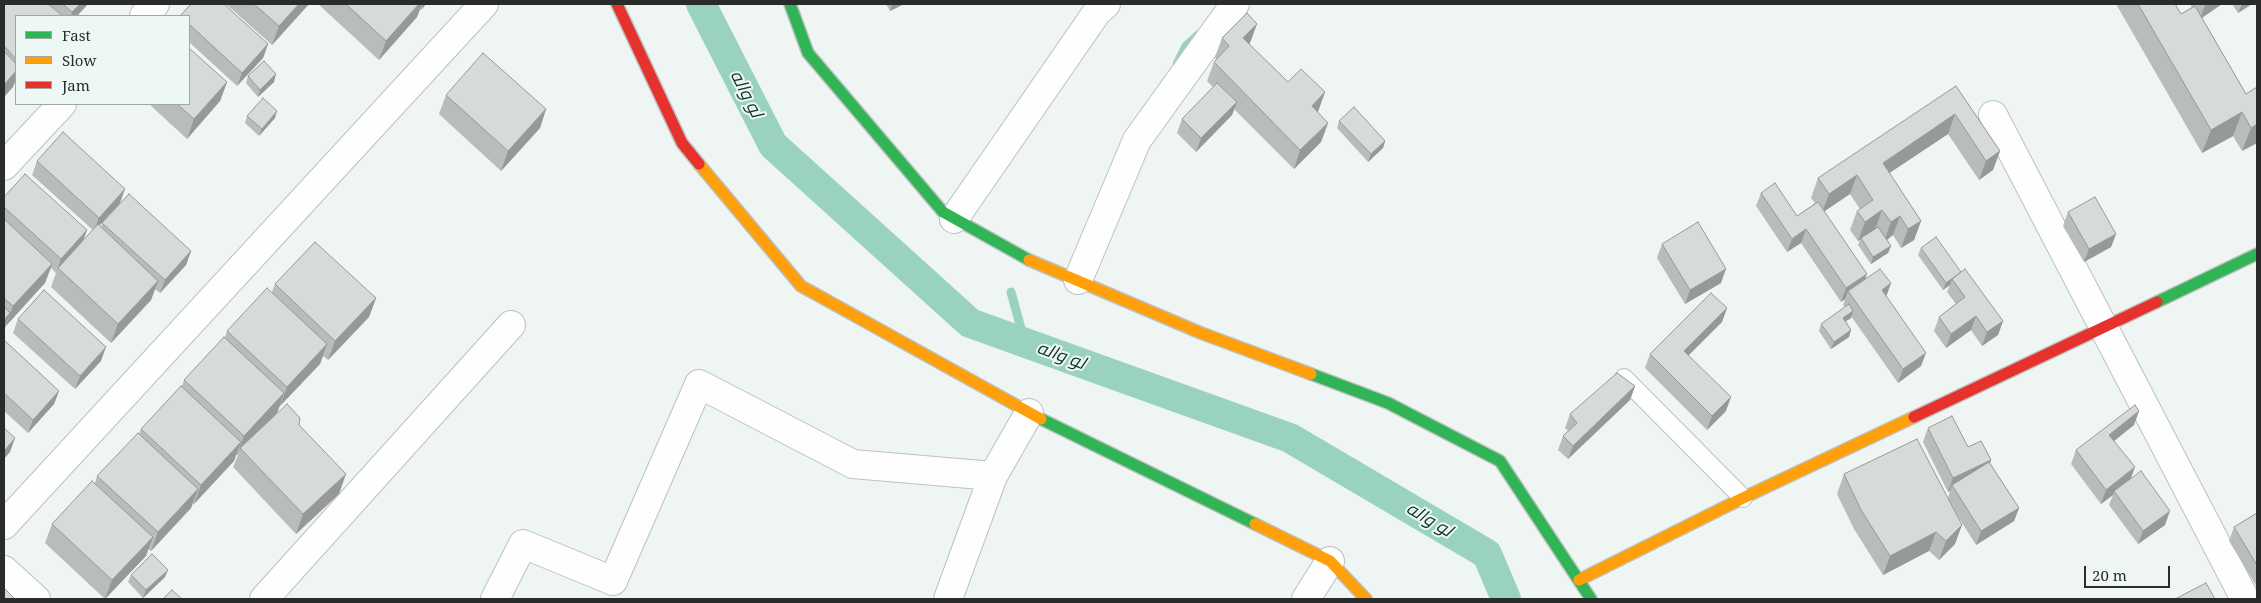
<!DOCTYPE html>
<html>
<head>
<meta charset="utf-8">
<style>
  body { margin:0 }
  #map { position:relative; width:2261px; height:603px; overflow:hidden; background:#eff5f2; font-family:"Noto Serif",serif }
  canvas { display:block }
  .frame { position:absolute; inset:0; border:5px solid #292c2b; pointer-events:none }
  .legend { position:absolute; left:15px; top:15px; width:175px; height:90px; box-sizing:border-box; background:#edf7f3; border:1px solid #9fa6a3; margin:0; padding:6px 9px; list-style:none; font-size:15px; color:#292c2b }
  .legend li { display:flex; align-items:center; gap:10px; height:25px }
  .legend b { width:25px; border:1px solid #9fa6a3 }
  .scale { position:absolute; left:2084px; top:566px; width:86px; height:22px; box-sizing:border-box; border:2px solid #292c2b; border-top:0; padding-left:6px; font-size:15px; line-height:18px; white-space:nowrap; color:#292c2b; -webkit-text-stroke:4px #edf7f3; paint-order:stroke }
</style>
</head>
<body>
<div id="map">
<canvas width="2261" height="603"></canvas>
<div class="frame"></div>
<ul class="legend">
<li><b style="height:6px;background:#30b455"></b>Fast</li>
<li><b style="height:6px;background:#ff9f0a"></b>Slow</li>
<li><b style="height:6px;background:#e5322d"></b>Jam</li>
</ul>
<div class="scale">20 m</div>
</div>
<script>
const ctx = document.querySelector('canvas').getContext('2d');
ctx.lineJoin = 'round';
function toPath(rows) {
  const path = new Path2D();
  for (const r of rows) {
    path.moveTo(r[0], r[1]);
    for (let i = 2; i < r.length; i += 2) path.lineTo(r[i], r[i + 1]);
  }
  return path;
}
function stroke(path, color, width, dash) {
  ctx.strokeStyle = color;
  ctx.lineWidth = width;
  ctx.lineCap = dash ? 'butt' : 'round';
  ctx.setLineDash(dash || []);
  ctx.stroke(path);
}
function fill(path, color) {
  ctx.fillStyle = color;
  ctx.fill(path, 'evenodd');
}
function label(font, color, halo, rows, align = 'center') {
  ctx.font = font + ' "Noto Serif",Cairo,serif';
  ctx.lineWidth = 4;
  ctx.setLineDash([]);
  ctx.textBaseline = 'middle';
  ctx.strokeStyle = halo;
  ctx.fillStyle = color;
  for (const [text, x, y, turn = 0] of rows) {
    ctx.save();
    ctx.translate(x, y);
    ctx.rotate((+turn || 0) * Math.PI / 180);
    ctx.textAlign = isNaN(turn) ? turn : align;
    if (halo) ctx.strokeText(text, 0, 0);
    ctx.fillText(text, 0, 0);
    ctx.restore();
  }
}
stroke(toPath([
  [1177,64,1186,46,1198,35],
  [1011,292,1025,343]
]), '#99d3be', 9);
stroke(toPath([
  [701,4,773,145,970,323,1290,438,1487,554,1506,599]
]), '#99d3be', 30);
const lane = toPath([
  [1624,378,1743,498]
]);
const street = toPath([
  [144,16,155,4],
  [1993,115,2245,599],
  [4,166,62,104],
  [954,219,1097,12,1106,4],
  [1078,280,1137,140,1235,4],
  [4,525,484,4],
  [4,570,36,599],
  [264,599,511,325],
  [495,599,523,544,613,581,699,384,853,464,993,476],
  [948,599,993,476,1029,413],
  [1306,599,1330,561]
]);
const fast = toPath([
  [790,4,808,53,943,212,1029,260],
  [2157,302,2257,254],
  [1311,374,1388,403,1500,461,1591,599],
  [1041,419,1255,524]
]);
const slow = toPath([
  [699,164,801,286,1041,419],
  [1029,260,1201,333,1311,374],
  [1255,524,1330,561,1366,599],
  [1579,580,1743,498,1914,417]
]);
const jam = toPath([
  [617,4,682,143,699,164],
  [1914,417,2157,302]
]);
stroke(lane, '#bcc1bf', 20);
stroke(street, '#bcc1bf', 30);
stroke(fast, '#bcc1bf', 14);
stroke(slow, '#bcc1bf', 14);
stroke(jam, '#bcc1bf', 14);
stroke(lane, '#fdfefd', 18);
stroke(street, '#fdfefd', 28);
stroke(fast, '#30b455', 11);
stroke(slow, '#ff9f0a', 11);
stroke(jam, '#e5322d', 11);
fill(toPath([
  [4,4,88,4,77,16,16,16,16,79,13,87,4,97],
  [191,4,268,44,263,58,237,86,189,42,189,16,180,16],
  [226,4,309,4,272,45],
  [318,4,426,4,421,10,420,9,417,17,379,60],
  [886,4,904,4,890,11],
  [2116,4,2175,4,2181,14,2192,7,2189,4,2222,4,2202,18,2246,94,2257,87,2257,143,2242,151,2233,136,2202,153],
  [2232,4,2252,4,2238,13],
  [1222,38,1250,43,1249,44,1288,82,1325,92,1317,112,1328,123,1321,142,1294,169,1234,109,1232,115,1196,152,1177,133,1182,119,1213,87,1207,81,1214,62,1216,59,1215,57],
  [248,76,274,82,258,97,246,83],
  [227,82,220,101,187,139,149,104,189,104],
  [1956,86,2000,151,1993,170,1979,180,1948,134,1889,173,1921,221,1914,240,1901,248,1893,235,1887,240,1891,246,1888,253,1871,264,1858,245,1860,240,1858,241,1850,230,1857,211,1860,209,1850,194,1824,211,1866,279,1891,283,1886,296,1921,366,1898,383,1851,316,1851,318,1846,321,1851,330,1849,337,1831,349,1819,331,1821,324,1845,307,1843,305,1845,299,1841,302,1801,243,1787,252,1756,206,1761,193,1797,216,1815,203,1811,198,1818,178],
  [446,95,546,109,540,128,501,171,439,114],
  [247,116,275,118,259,136,245,123],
  [1339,121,1385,141,1383,148,1368,162,1337,128],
  [37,161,120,203,99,226,101,227,102,223,191,251,186,265,160,293,155,289,151,300,111,343,51,287,56,273,51,268,45,283,6,325,4,331,4,197,87,230,83,241,93,230,32,175],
  [2068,212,2116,234,2111,247,2084,262,2063,226],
  [1662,244,1721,283,1685,304,1657,258],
  [1921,248,1961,272,2003,321,1998,335,1982,346,1971,330,1946,348,1934,331,1939,317,1956,304,1947,292,1950,285,1943,290,1918,255],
  [275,284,376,298,369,317,328,360,323,356,320,364,280,406,277,413,271,419,299,425,339,494,296,534,233,467,238,455,236,455,234,461,194,504,193,503,191,508,151,551,148,549,146,556,105,599,45,543,52,524,95,483,97,476,139,434,141,429,182,386,184,380,225,338,227,331,272,292],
  [1727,308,1722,322,1688,355,1726,411,1707,430,1645,368,1650,354],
  [18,319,101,361,75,389,13,333],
  [4,340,59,391,54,404,28,433,4,411],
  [1635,386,1630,400,1568,459,1558,450,1563,436,1568,431,1565,428,1570,414],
  [2139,411,2134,425,2114,441,2131,479,2165,525,2138,544,2109,505,2113,495,2101,504,2071,464,2076,450],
  [1928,428,1991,460,1990,463,2019,508,2014,521,1976,545,1952,507,1955,544,1939,560,1929,551,1883,575,1854,529,1837,494,1844,474,1948,498,1950,491,1948,492,1923,442],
  [2257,513,2257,587,2229,541,2234,527],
  [131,575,165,577,143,598,128,582]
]), '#b8bcbb');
fill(toPath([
  [80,4,88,4,77,16,71,16,72,12],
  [299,4,309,4,272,45,279,26],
  [419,4,422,4,417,17,379,60,386,41],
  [423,4,426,4,421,10],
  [892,4,904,4,890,11],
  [2207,4,2222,4,2200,19,2205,5],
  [2242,4,2252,4,2238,13],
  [1257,24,1250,43,1236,57,1243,38],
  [268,44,263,58,237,86,242,73],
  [16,71,16,79,13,87,4,97,4,85],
  [276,74,274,82,258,97,260,90],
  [227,82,220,101,187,139,194,119],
  [1325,92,1318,112,1305,125,1312,106],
  [1237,102,1232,115,1196,152,1201,138],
  [546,109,540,128,501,171,508,151],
  [277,111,275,118,259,136,262,129],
  [2242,112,2233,136,2202,153,2211,130],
  [1955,114,1948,134,1876,182,1883,163],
  [1328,123,1321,142,1294,169,1300,150],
  [2257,124,2257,143,2242,151,2251,128],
  [1385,141,1383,148,1368,162,1371,154],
  [2000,151,1993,170,1979,180,1986,161],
  [1857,175,1850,194,1822,213,1829,194],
  [125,189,120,203,94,231,99,218],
  [1882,210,1875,230,1861,238,1860,240,1858,241,1865,222],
  [1900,216,1893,235,1884,242,1891,222],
  [1921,221,1914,240,1901,248,1908,229],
  [1806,229,1801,243,1787,252,1792,239],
  [87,230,82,244,58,268,56,273,61,259],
  [2116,234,2111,247,2084,262,2089,249],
  [1891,246,1888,253,1871,264,1873,257],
  [191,251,186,265,160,293,165,280],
  [52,264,45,283,6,326,13,306],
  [1726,269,1721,283,1685,304,1690,290],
  [1961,272,1952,279,1950,285,1943,290,1946,283],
  [1867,274,1862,288,1848,291,1845,299,1841,302,1846,288],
  [158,281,151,300,111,343,118,324],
  [1891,283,1886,297,1882,290],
  [376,298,369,317,328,360,335,341],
  [1727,308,1722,322,1679,365,1684,351],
  [1853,311,1851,318,1840,325,1843,318],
  [10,313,4,331,4,320],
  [1976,316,1971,330,1946,348,1951,334],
  [2003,321,1998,335,1982,346,1987,332],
  [1851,330,1849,337,1831,349,1834,342],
  [327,344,320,364,280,406,287,387],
  [106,347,101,361,75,389,80,376],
  [1926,353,1921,366,1898,383,1903,369],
  [1635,386,1630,400,1568,459,1573,446],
  [59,391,54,404,28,433,33,420],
  [284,393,277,413,242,450,240,448,237,455,244,436],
  [1731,397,1726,411,1707,430,1712,416],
  [2139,411,2134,425,2104,449,2109,435],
  [15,438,10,452,4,459,4,451],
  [241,442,234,461,194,504,201,485],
  [1991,460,1986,473,1952,485,1950,491,1948,492,1953,478],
  [2135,467,2130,481,2114,491,2113,495,2101,504,2106,490],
  [346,474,339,494,296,534,303,514],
  [198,489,191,508,151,551,158,532],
  [2019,508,2014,521,1976,545,1981,531],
  [2170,511,2165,525,2138,544,2143,531],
  [1962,525,1955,544,1939,560,1946,541],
  [1936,532,1929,551,1883,575,1890,556],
  [153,537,146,556,105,599,112,580],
  [168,570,165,577,143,598,146,590]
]), '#969998');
const building = toPath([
  [4,4,48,4,63,16,16,16,16,59,4,46,4,4],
  [63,4,80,4,72,12,63,4],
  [191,4,224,4,268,44,242,73,189,24,189,16,180,16,191,4],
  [254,4,299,4,279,26,254,4],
  [346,4,419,4,386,41,346,4],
  [2138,4,2175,4,2181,14,2195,6,2246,94,2257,87,2257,124,2251,128,2242,112,2211,130,2138,4],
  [1247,13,1257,24,1243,38,1288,82,1301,69,1325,92,1312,106,1328,123,1300,150,1214,62,1229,46,1222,38,1247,13],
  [189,48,227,82,194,119,177,104,189,104,189,48],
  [4,51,16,64,16,71,4,85,4,51],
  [483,53,546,109,508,151,446,95,483,53],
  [264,61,276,74,260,90,248,76,264,61],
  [1217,83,1237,102,1201,138,1182,119,1217,83],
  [1956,86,2000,151,1986,161,1955,114,1883,163,1921,221,1908,229,1900,216,1891,222,1882,210,1865,222,1857,211,1873,200,1857,175,1829,194,1818,178,1956,86],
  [263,98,277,111,262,129,247,116,263,98],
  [1354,107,1385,141,1371,154,1339,121,1354,107],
  [63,132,125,189,99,218,37,161,63,132],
  [25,174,87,230,61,259,4,207,4,197,25,174],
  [1775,183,1797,216,1818,202,1867,274,1846,288,1806,229,1792,239,1761,193,1775,183],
  [129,194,191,251,165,280,102,223,129,194],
  [2095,197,2116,234,2089,249,2068,212,2095,197],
  [4,219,52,264,13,306,4,298,4,219],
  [1698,222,1726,269,1690,290,1662,244,1698,222],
  [98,224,158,281,118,324,58,268,98,224],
  [1878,227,1891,246,1873,257,1861,238,1878,227],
  [1936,237,1961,272,1946,283,1921,248,1936,237],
  [315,242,376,298,335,341,275,284,315,242],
  [1880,269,1891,283,1882,290,1926,353,1903,369,1848,291,1880,269],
  [1965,269,2003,321,1987,332,1976,316,1951,334,1939,317,1965,297,1952,279,1965,269],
  [267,288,327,344,287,387,227,331,267,288],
  [44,290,106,347,80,376,18,319,44,290],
  [1711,293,1727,308,1684,351,1731,397,1712,416,1650,354,1711,293],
  [1849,304,1853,311,1843,318,1851,330,1834,342,1821,324,1849,304],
  [4,307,10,313,4,320,4,307],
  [224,337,284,393,244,436,184,380,224,337],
  [4,340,59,391,33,420,4,393,4,340],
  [1617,373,1635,386,1573,446,1563,436,1577,423,1570,414,1617,373],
  [181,386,241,442,201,485,141,429,181,386],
  [287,404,300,418,299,425,346,474,303,514,240,448,287,404],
  [2135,405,2139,411,2109,435,2135,467,2106,490,2076,450,2135,405],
  [1952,416,1968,447,1981,441,1991,460,1953,478,1928,428,1952,416],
  [4,428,15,438,4,451,4,428],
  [138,433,198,489,158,532,97,476,138,433],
  [1917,439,1962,525,1946,541,1936,532,1890,556,1861,510,1844,474,1917,439],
  [1989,462,2019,508,1981,531,1952,485,1989,462],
  [2141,471,2170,511,2143,531,2114,491,2141,471],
  [92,481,153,537,112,580,52,524,92,481],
  [2257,513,2257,565,2234,527,2257,513],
  [152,554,168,570,146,590,131,575,152,554],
  [2206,583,2215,599,2175,599,2206,583],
  [4,588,15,599,4,599,4,588],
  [172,590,182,599,163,599,172,590]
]);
fill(building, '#d6dbd9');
stroke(building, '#969998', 1);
label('italic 18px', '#0d3327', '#edf7f3', [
  ["لو واله",746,94,63],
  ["لو واله",1061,356,20],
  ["لو واله",1429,520,31]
]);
</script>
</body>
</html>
